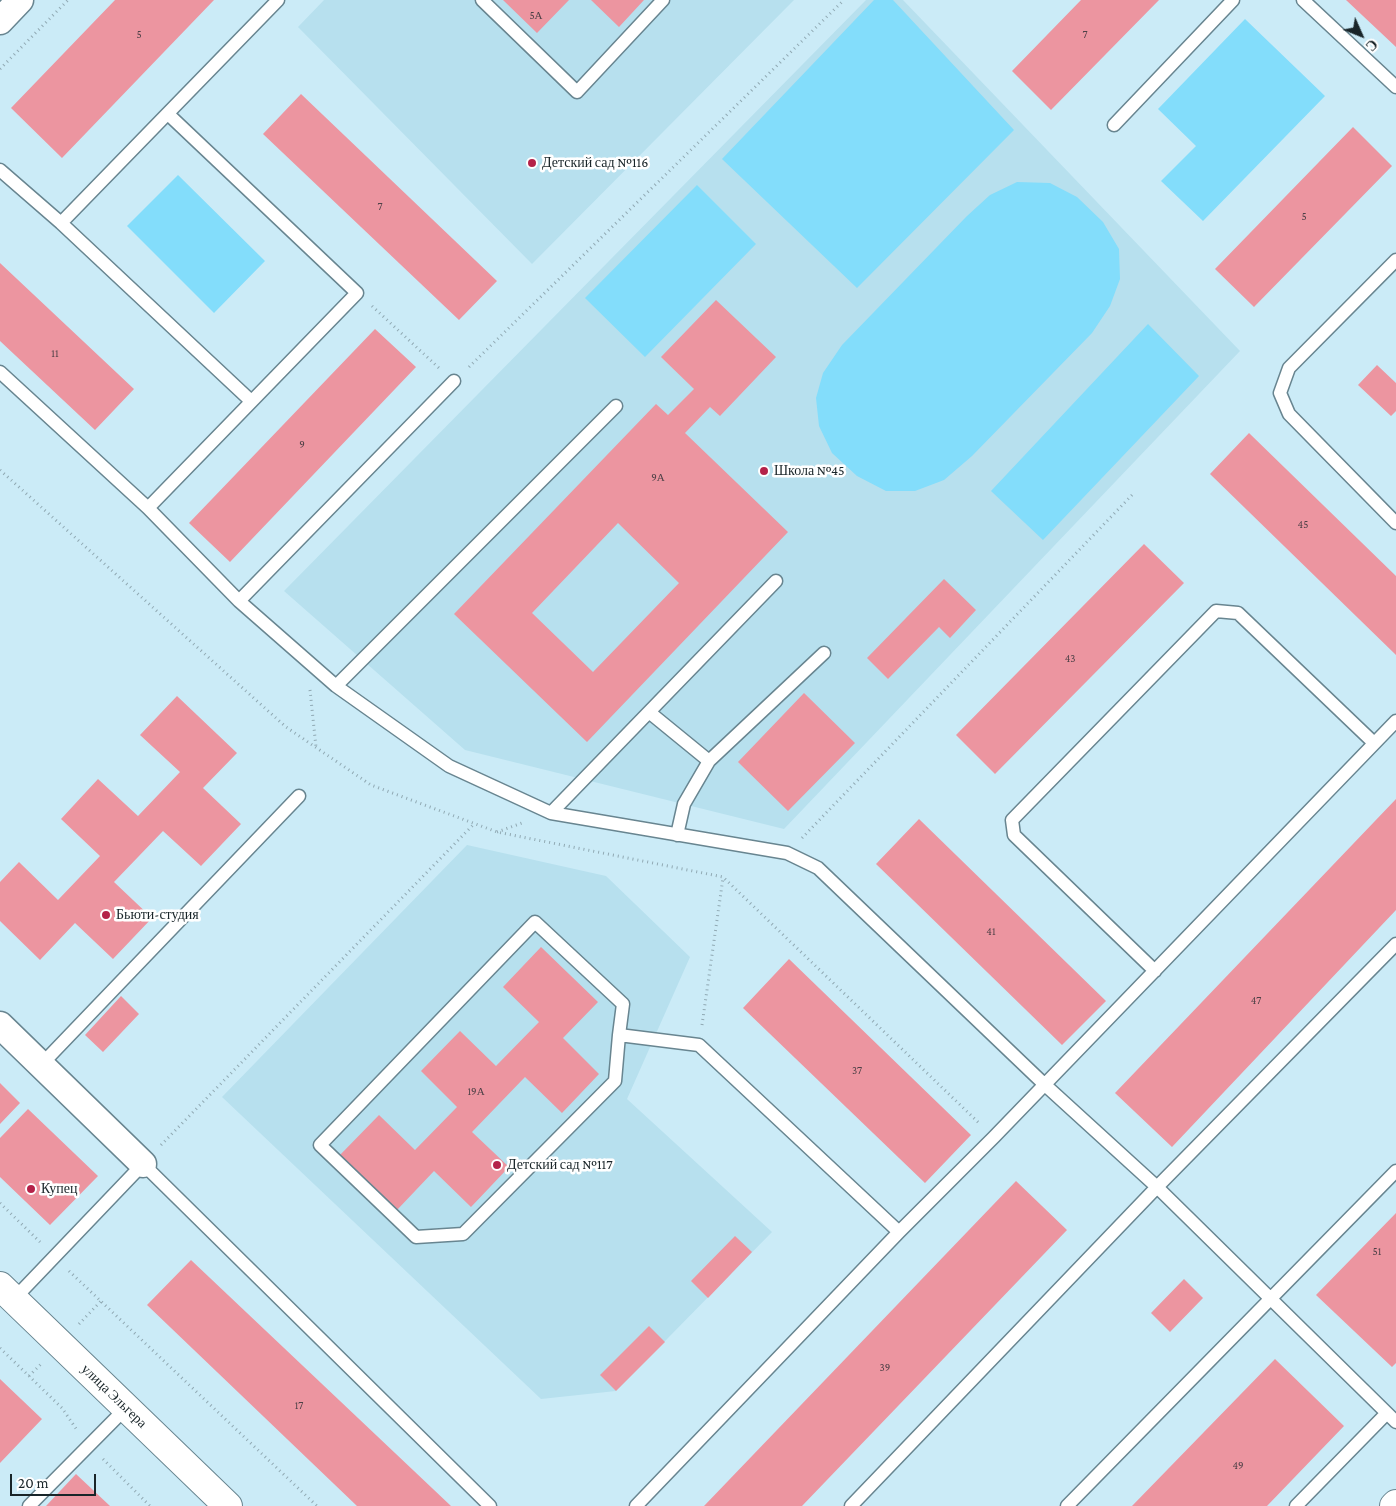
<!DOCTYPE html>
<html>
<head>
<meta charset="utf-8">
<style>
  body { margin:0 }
  #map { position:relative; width:1396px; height:1506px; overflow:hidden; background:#cbebf7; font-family:"Crimson Pro",serif }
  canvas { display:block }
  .north { position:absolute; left:1336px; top:10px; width:50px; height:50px; -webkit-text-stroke:4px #fff; paint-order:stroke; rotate:134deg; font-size:14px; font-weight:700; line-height:20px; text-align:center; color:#192529 }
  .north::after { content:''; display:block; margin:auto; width:18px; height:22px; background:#192529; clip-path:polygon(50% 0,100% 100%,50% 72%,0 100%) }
  .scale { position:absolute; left:10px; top:1474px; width:86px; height:22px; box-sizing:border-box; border:2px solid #192529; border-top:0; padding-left:6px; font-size:15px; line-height:18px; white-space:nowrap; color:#192529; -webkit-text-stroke:4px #fff; paint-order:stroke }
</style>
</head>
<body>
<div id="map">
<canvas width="1396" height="1506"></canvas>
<div class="north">С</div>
<div class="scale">20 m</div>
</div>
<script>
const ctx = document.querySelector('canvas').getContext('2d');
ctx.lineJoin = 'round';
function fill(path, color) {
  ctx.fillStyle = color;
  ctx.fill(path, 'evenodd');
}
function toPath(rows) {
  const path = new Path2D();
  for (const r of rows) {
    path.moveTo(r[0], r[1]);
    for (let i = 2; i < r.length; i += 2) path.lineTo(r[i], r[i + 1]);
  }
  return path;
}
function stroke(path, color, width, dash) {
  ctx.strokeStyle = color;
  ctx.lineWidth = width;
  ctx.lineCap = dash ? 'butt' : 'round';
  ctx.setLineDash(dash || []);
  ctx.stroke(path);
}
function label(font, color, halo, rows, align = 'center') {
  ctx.font = font + ' "Crimson Pro",serif';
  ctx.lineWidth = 5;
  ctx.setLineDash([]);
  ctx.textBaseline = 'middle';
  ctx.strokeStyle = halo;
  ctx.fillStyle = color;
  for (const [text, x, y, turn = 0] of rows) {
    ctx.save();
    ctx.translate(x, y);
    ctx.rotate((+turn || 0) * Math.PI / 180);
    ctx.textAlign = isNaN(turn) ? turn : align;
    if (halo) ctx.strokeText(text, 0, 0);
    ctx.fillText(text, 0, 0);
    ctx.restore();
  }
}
fill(toPath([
  [324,0,794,0,532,264,298,27],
  [866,0,903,0,1240,351,784,829,465,750,284,591],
  [467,845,606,876,690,957,627,1099,772,1232,616,1391,541,1399,222,1097]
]), '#b7e0ee');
fill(toPath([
  [874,0,893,0,1014,130,857,288,722,159],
  [1245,19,1325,96,1203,221,1161,181,1196,146,1158,109],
  [178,175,265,261,214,313,127,226],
  [1017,182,1050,183,1077,197,1103,222,1119,249,1120,279,1110,306,1092,333,972,456,944,480,915,491,886,491,857,476,832,453,819,426,816,398,823,373,842,345,967,216,990,195],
  [697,185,756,244,645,357,585,298],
  [1148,324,1199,376,1043,540,991,491]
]), '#83ddfb');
fill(toPath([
  [115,0,214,0,62,158,11,108],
  [503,0,569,0,537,33],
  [591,0,644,0,619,27],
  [1081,0,1159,0,1051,110,1012,71],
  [1346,0,1396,0,1396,47],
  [301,94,497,281,459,320,263,134],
  [1353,127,1392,166,1254,307,1215,269],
  [0,263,134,389,95,430,0,341],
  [716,300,776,357,720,416,710,407,685,433,788,532,587,742,454,614,656,404,668,415,694,389,661,357],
  [618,523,679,583,593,672,532,613],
  [375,329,416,367,230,562,189,523],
  [1377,365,1396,383,1396,411,1391,416,1358,385],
  [1249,433,1396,576,1396,655,1210,474],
  [1144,544,1184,583,995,774,956,735],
  [944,579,976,610,950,638,939,627,888,679,867,658],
  [804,693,855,743,788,811,738,762],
  [177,696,237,753,203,788,241,824,201,866,163,831,114,882,152,918,113,959,75,923,40,960,0,921,0,882,19,862,58,900,100,856,61,819,98,779,138,816,180,772,140,735],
  [1396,799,1396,910,1172,1147,1115,1093],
  [919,819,1106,1001,1062,1045,876,864],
  [541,947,598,1002,563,1038,599,1074,562,1113,525,1077,472,1132,509,1167,471,1207,434,1171,397,1210,340,1155,379,1115,415,1150,457,1107,421,1071,460,1031,496,1066,539,1022,503,987],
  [789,959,971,1135,925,1183,743,1008],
  [121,996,139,1014,103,1052,85,1035],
  [0,1083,20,1103,0,1124],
  [28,1109,98,1176,50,1225,0,1177,0,1138],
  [1016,1181,1067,1230,802,1506,704,1506],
  [1396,1213,1396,1363,1392,1367,1316,1295],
  [735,1236,752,1252,708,1298,691,1281],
  [191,1260,451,1506,357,1506,147,1305],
  [1184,1279,1203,1298,1170,1332,1151,1313],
  [649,1326,665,1342,616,1391,600,1375],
  [1275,1359,1344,1426,1267,1506,1132,1506],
  [0,1379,42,1419,0,1463],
  [76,1474,110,1506,46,1506]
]), '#ec95a0');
const lane = toPath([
  [482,0,577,92,663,0],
  [1303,0,1396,87],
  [1114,125,1233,0],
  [0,170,61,223,251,401],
  [61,223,278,0],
  [1396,260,1289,368,1280,393,1289,414,1396,523],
  [0,372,148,508,239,601,454,381],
  [148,508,357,293,168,114],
  [239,601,336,686,449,766,551,813,787,853,818,868,1044,1084,1157,1187,1396,1422],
  [336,686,616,406],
  [649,712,709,761],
  [551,813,776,581],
  [677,835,684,804,709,761,824,653],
  [1155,971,1014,835,1012,820,1216,611,1238,613,1374,743],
  [619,1035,623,1004,535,922,320,1145,416,1237,463,1234,615,1081,619,1035,699,1045,899,1232],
  [41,1065,299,796],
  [14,1299,143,1164,490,1506],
  [29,1506,126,1408],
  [636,1506,899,1232,994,1137,1396,721],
  [851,1506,1157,1187,1396,944],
  [1067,1506,1396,1171],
  [1296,1506,1387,1413]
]);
const street = toPath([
  [0,21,20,0],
  [0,1025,143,1164]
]);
const secondary = toPath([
  [0,1286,228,1506],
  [1394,1506,1396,1504]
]);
stroke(lane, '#688590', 15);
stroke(street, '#688590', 29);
stroke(secondary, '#688590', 30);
stroke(toPath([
  [0,69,68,0],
  [372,306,439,368],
  [469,367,844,0],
  [0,470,286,727,371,785,497,832,723,877,979,1123],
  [310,690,316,747],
  [497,832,522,823],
  [802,838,1133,494],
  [702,1025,723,878],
  [161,1145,474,824],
  [0,1203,40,1242],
  [69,1271,317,1506],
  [79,1324,101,1301],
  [0,1348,62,1408,77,1430],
  [29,1376,41,1364],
  [103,1459,150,1506]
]), '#90a9b3', 3, [1, 4]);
stroke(lane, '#fff', 12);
stroke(street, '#fff', 26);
stroke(secondary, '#fff', 28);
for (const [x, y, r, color] of [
  [532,163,5,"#b42249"],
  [764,471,5,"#b42249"],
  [106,915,5,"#b42249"],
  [497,1165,5,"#b42249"],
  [31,1189,5,"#b42249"]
]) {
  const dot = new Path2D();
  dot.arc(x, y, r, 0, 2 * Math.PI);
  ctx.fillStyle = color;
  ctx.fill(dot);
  stroke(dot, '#fff', 2);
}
label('11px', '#4e4147', null, [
  ["5А",536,16],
  ["5",139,35],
  ["7",1085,35],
  ["7",380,207],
  ["5",1304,217],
  ["11",55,354],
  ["9",302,445],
  ["9А",658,478],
  ["45",1303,525],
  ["43",1070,659],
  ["41",991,932],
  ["47",1256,1001],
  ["37",857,1071],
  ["19А",476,1092],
  ["51",1377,1252],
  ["39",885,1368],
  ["17",299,1406],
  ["49",1238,1466]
]);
label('14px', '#192529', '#fff', [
  ["Детский сад №116",542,163],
  ["Школа №45",774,471],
  ["Бьюти-студия",116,915],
  ["Детский сад №117",507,1165],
  ["Купец",41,1189]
], 'left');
label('14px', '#192529', '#fff', [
  ["улица Эльгера",114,1396,44]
]);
</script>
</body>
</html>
